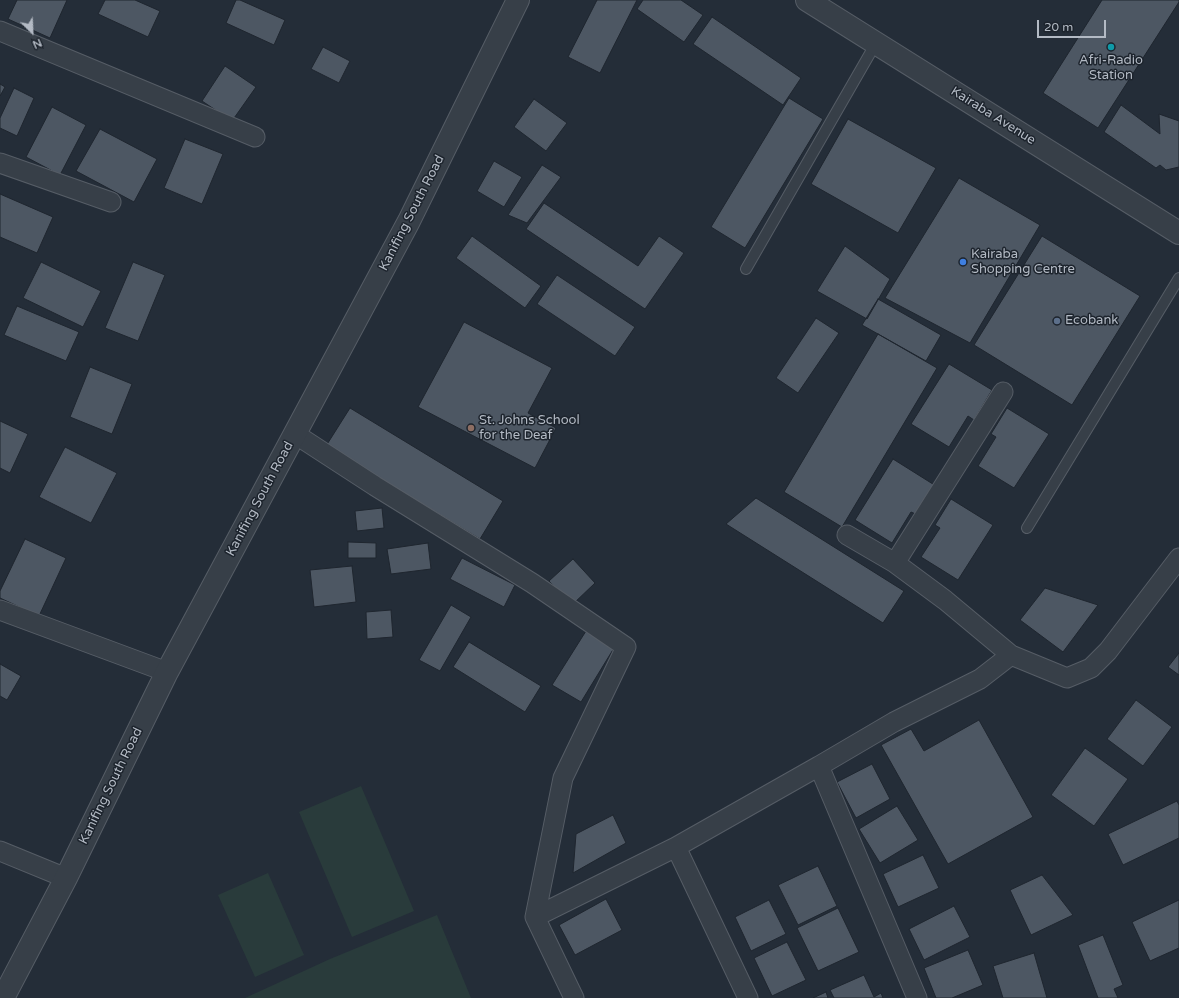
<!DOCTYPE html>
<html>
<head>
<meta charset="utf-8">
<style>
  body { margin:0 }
  #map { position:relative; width:1179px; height:998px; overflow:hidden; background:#242d38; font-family:"Varela Round",sans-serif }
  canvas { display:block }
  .north { position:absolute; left:12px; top:12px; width:40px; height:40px; -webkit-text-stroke:3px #1d242d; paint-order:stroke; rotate:156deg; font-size:11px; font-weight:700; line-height:16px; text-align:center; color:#b3bac4 }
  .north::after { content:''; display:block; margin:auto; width:14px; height:18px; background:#b3bac4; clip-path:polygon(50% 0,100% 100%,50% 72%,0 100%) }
  .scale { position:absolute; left:1037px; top:20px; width:69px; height:18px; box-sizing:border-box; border:2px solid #b3bac4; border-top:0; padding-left:5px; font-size:12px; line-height:14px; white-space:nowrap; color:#b3bac4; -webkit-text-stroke:3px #1d242d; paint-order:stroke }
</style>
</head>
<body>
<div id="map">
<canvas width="1179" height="998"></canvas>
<div class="north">N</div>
<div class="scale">20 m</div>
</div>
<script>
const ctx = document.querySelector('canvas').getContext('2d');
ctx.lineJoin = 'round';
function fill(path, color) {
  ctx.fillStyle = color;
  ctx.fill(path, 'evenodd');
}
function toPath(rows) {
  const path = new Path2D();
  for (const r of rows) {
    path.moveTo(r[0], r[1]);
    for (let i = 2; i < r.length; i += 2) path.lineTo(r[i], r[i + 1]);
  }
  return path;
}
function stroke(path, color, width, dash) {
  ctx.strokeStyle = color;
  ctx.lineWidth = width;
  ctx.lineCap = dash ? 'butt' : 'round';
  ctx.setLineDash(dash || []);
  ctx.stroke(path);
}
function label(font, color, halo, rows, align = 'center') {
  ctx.font = font + ' "Varela Round",sans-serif';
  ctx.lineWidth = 3;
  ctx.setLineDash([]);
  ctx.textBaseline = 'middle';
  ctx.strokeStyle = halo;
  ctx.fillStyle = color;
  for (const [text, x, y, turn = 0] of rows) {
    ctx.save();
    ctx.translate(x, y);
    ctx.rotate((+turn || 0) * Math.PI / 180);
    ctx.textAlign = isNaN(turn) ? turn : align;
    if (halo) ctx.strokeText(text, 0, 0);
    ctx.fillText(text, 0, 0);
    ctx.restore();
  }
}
fill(toPath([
  [361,786,414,911,352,937,299,812],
  [268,873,304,955,255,977,218,895],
  [437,915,471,998,245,998,330,959]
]), '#293b3b');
const building = toPath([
  [17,0,67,0,50,38,8,19,17,0],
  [105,0,135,0,160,11,148,37,98,14,105,0],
  [236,0,240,0,285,20,274,45,226,23,236,0],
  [597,0,637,0,600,73,568,57,597,0],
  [643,0,681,0,703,15,684,42,637,9,643,0],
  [1102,0,1179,0,1179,2,1098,128,1043,93,1102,0],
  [712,17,801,78,783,105,693,44,712,17],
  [323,47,350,61,339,83,311,69,323,47],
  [225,66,256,87,232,121,202,101,225,66],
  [0,84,5,87,0,96,0,84],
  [14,88,34,98,17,136,0,128,0,118,14,88],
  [789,98,823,119,745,248,711,227,789,98],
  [534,99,567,123,546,151,514,127,534,99],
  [1121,105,1160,134,1159,114,1179,121,1179,167,1166,170,1160,165,1156,168,1104,132,1121,105],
  [52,107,86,125,60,175,26,157,52,107],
  [848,119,936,168,898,233,811,184,848,119],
  [100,129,157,159,134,202,76,171,100,129],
  [185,139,223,154,202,204,164,188,185,139],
  [494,161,522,177,504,207,477,191,494,161],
  [542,165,561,177,527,223,508,215,542,165],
  [959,178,1040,225,970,343,885,298,959,178],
  [0,194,53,217,37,253,0,237,0,194],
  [544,203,638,266,659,236,684,253,645,309,526,229,544,203],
  [472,236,541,286,525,308,456,258,472,236],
  [1042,236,1140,296,1072,405,974,345,1042,236],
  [845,246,890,279,867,319,817,291,845,246],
  [41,262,101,291,83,327,23,298,41,262],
  [133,262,165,275,138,341,105,328,133,262],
  [557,275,635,327,615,356,537,304,557,275],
  [878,299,941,335,926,361,862,325,878,299],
  [17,306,79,332,66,361,4,335,17,306],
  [816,318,839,333,798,393,776,378,816,318],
  [464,322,552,368,528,413,556,428,535,468,418,407,464,322],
  [878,334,937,368,842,527,784,492,878,334],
  [949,364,992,390,974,420,968,416,949,447,911,424,949,364],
  [90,367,132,384,112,434,70,417,90,367],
  [350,408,503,501,480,539,326,446,350,408],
  [1007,408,1049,434,1014,488,978,466,996,437,991,434,1007,408],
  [0,421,28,434,10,473,0,468,0,421],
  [65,447,117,473,91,523,39,497,65,447],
  [893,459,936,486,918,515,911,512,892,543,855,520,893,459],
  [756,498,904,591,883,623,726,524,756,498],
  [951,499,993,525,958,580,921,557,940,528,935,525,951,499],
  [382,508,384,528,357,531,355,511,382,508],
  [25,539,66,558,39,616,0,598,0,591,25,539],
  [348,542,376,543,376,558,348,558,348,542],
  [428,543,431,569,391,574,387,549,428,543],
  [462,558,515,585,504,607,450,579,462,558],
  [573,559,595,583,572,605,549,581,573,559],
  [352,566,356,602,314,607,310,570,352,566],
  [1045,588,1098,605,1063,652,1020,620,1045,588],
  [451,605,471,617,440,671,419,660,451,605],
  [391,610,393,637,367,639,366,612,391,610],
  [586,631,614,648,581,702,552,685,586,631],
  [469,642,541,686,525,712,453,667,469,642],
  [1179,653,1179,675,1168,667,1179,653],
  [0,664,21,676,7,700,0,696,0,664],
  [1136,700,1172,727,1143,766,1107,739,1136,700],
  [979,720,1033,817,948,864,881,745,911,729,924,751,979,720],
  [1085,748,1128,779,1094,826,1051,795,1085,748],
  [872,764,890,799,856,818,837,782,872,764],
  [1177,801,1179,805,1179,838,1123,865,1108,834,1177,801],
  [897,806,918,840,880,863,859,829,897,806],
  [613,815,626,843,573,873,576,834,613,815],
  [923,855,939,888,898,907,883,874,923,855],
  [818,866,837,906,798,925,778,885,818,866],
  [1042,875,1073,915,1031,935,1010,890,1042,875],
  [606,899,622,930,575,955,559,925,606,899],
  [769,900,786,934,751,951,735,917,769,900],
  [1179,900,1179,948,1150,961,1132,922,1179,900],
  [954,906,970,937,924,960,909,929,954,906],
  [838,908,859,952,818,971,797,928,838,908],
  [1103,935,1123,985,1114,989,1118,998,1098,998,1078,945,1103,935],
  [787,942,806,980,772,996,754,958,787,942],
  [968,950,983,985,952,998,936,998,924,968,968,950],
  [1034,953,1047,998,1003,998,993,966,1034,953],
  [864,975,874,997,881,993,883,998,834,998,830,990,864,975],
  [826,992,828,998,813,998,826,992]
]);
fill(building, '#4d5763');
stroke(building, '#1f262f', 1);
const service = toPath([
  [746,269,876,43],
  [1027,528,1179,278]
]);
const minor = toPath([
  [0,31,255,137],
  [0,163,111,202],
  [295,434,375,486,532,583,626,647,563,778,535,917],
  [847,535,895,563,945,600,1011,655],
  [895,563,1003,392],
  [0,610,167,672],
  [819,766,894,722,980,679,1011,655,1067,678,1091,668,1108,651,1179,558],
  [676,847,819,766,917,998],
  [0,851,66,878],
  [574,998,535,917,676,847,748,998]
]);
const tertiary = toPath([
  [807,0,1179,233],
  [3,998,66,878,167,672,409,221,518,0]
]);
stroke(service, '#565d66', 12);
stroke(minor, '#565d66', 21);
stroke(tertiary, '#565d66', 24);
stroke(service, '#373f48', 10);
stroke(minor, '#373f48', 19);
stroke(tertiary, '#373f48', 22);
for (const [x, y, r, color] of [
  [1111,47,4,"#0f9aa8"],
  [963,262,4,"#3f7fe0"],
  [1057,321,4,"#5c6f8a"],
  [471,428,4,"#8d6e63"]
]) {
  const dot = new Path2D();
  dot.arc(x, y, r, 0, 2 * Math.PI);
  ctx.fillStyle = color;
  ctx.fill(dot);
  stroke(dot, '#1d242d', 1.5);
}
label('13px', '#b3bac4', '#1d242d', [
  ["Afri-Radio",1111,61,"center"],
  ["Station",1111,76,"center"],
  ["Kairaba",971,255],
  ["Shopping Centre",971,270],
  ["Ecobank",1065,321],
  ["St. Johns School",479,421],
  ["for the Deaf",479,436]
], 'left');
label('13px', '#b3bac4', '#1d242d', [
  ["Kairaba Avenue",993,116,32],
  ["Kanifing South Road",412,213,-63],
  ["Kanifing South Road",260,499,-62],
  ["Kanifing South Road",111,786,-64]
]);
</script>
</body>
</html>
